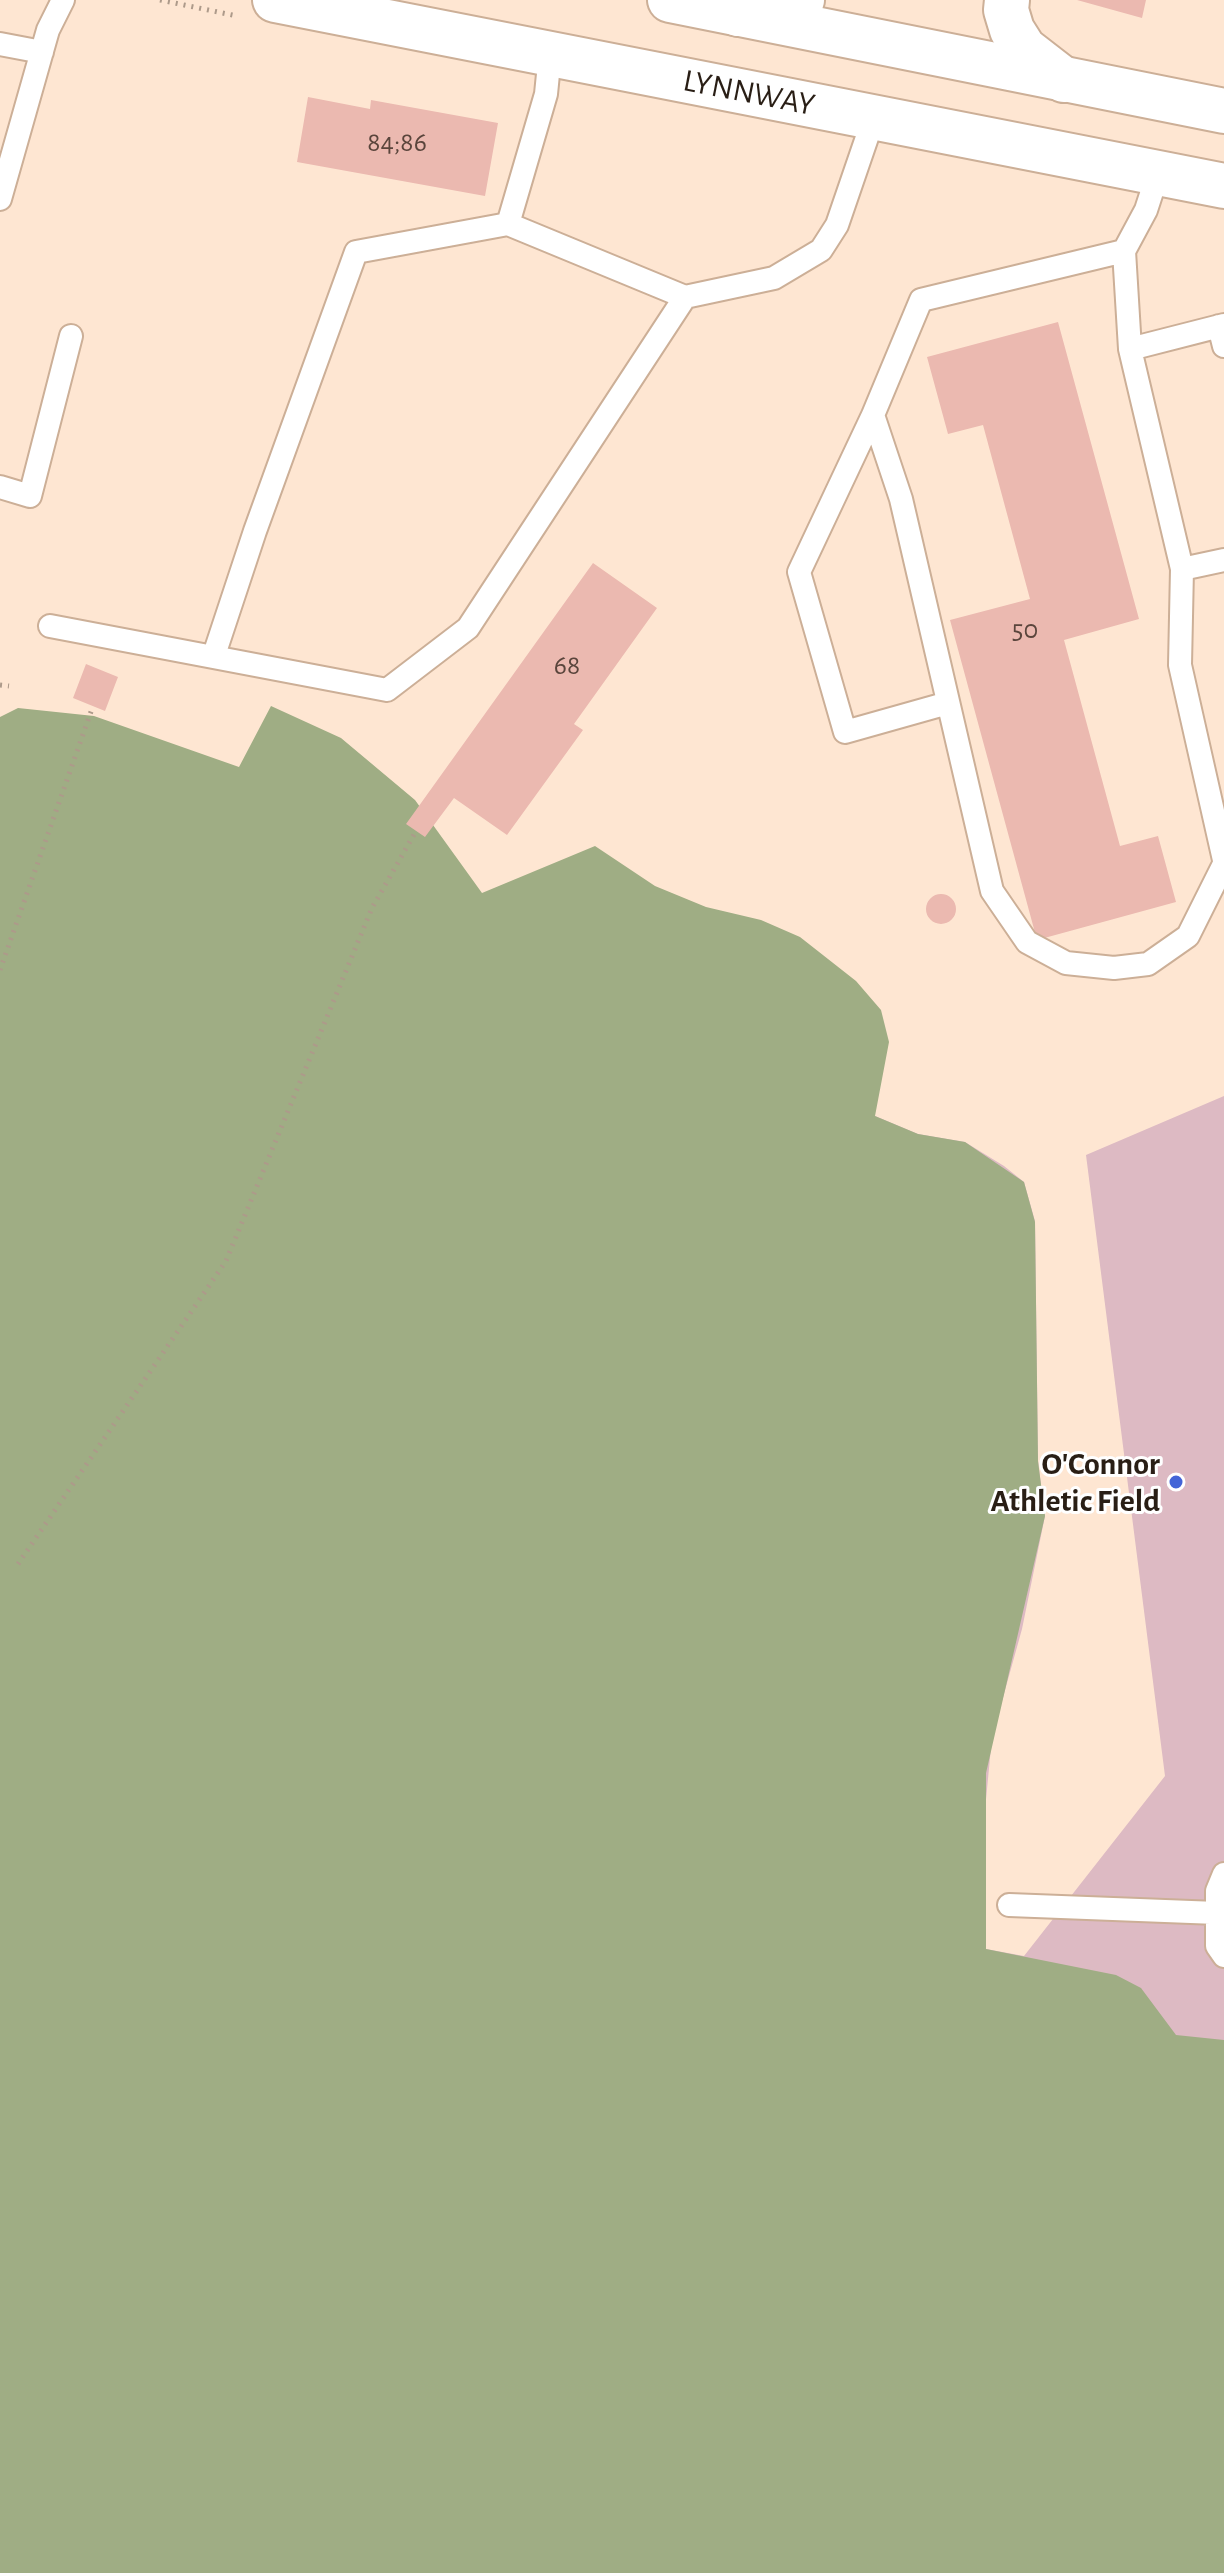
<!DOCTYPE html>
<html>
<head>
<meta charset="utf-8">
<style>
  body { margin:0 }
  canvas { display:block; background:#fee6d2 }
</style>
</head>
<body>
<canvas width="1224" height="2573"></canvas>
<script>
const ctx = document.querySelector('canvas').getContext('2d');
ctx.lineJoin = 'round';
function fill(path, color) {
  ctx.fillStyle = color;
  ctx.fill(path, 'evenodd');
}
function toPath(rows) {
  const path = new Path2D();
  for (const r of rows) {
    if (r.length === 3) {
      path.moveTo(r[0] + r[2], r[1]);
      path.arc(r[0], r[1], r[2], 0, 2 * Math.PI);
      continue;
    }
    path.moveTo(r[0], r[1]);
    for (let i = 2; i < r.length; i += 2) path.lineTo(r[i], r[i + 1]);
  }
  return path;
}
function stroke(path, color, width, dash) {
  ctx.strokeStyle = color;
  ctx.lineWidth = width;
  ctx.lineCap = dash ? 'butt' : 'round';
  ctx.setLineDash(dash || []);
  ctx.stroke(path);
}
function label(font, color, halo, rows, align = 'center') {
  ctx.font = font + ' "Alegreya Sans",sans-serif';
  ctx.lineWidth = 6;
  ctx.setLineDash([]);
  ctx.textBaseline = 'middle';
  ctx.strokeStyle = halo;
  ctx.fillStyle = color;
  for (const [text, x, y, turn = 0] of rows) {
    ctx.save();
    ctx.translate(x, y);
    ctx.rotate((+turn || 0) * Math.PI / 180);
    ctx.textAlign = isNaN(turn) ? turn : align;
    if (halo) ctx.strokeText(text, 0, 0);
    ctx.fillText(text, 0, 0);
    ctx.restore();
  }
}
fill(toPath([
  [1224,1096,1224,2570,821,1806,875,1116,918,1134,965,1142,1004,1166,1024,1182,1035,1221,1038,1461,1045,1516,1022,1629,992,1737,985,1810,986,1949,1024,1956,1165,1776,1086,1155]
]), '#ddbac3');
fill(toPath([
  [271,706,341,738,415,800,482,893,595,846,655,886,706,907,761,920,800,937,856,981,881,1010,889,1042,875,1116,918,1134,965,1142,1024,1182,1035,1222,1038,1461,1045,1516,986,1773,986,1949,1116,1975,1141,1988,1176,2035,1224,2040,1224,2573,0,2573,0,717,18,708,94,716,239,767]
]), '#9fad84');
fill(toPath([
  [1077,0,1146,0,1142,18],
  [308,97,370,109,371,100,498,123,485,196,297,162],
  [1058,322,1139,619,1064,640,1120,846,1158,836,1176,902,1037,940,950,620,1030,599,983,425,948,434,927,357],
  [593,563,657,608,574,724,583,730,507,835,454,798,425,837,406,824],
  [86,664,118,677,105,711,73,698],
  [941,909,15]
]), '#ebb9b0');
const lane = toPath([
  [0,44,42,52],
  [1158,173,1146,210,1124,251,1130,349,1182,569,1180,665,1224,860],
  [0,199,48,30,63,0],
  [1124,251,921,300,873,415,901,499,992,891,1027,942,1066,963,1114,968,1148,964,1188,936,1224,864],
  [685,297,774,278,821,250,837,225,874,117],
  [1219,326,1224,346],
  [1130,349,1224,325],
  [873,415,799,572,845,732,948,703],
  [0,487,30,496,71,336],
  [1182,569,1224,560],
  [50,626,387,690,468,628,685,297,508,224,546,94,550,54],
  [214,655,255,531,356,252,508,224],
  [1224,1874,1217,1891,1217,1946,1224,1956],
  [1009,1905,1217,1913]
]);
const street = toPath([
  [1007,0,1006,10,1012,30,1024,49,1064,80],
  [738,14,802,0]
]);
const highway = toPath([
  [275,0,1224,186],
  [670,0,1224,111]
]);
stroke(lane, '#ccaf97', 26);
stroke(street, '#ccaf97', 48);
stroke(highway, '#ccaf97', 48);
stroke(toPath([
  [160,0,237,16],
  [0,685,9,686],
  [0,970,93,706],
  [18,1564,226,1261,372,908,416,831]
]), '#ad9a8a', 5, [2, 6]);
stroke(lane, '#fff', 22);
stroke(street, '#fff', 44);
stroke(highway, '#fff', 44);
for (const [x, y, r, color] of [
  [1176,1482,8,"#4364d7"]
]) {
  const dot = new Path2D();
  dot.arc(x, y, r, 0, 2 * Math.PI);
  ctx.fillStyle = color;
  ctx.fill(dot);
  stroke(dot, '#fff', 3);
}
label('28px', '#5a453c', null, [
  ["84;86",397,143],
  ["50",1025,630],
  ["68",567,666]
]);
label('32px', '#291e15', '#fff', [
  ["LYNNWAY",749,93,11]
]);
label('bold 32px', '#291e15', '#fff', [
  ["O'Connor",1160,1464],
  ["Athletic Field",1160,1501]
], 'right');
</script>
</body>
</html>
